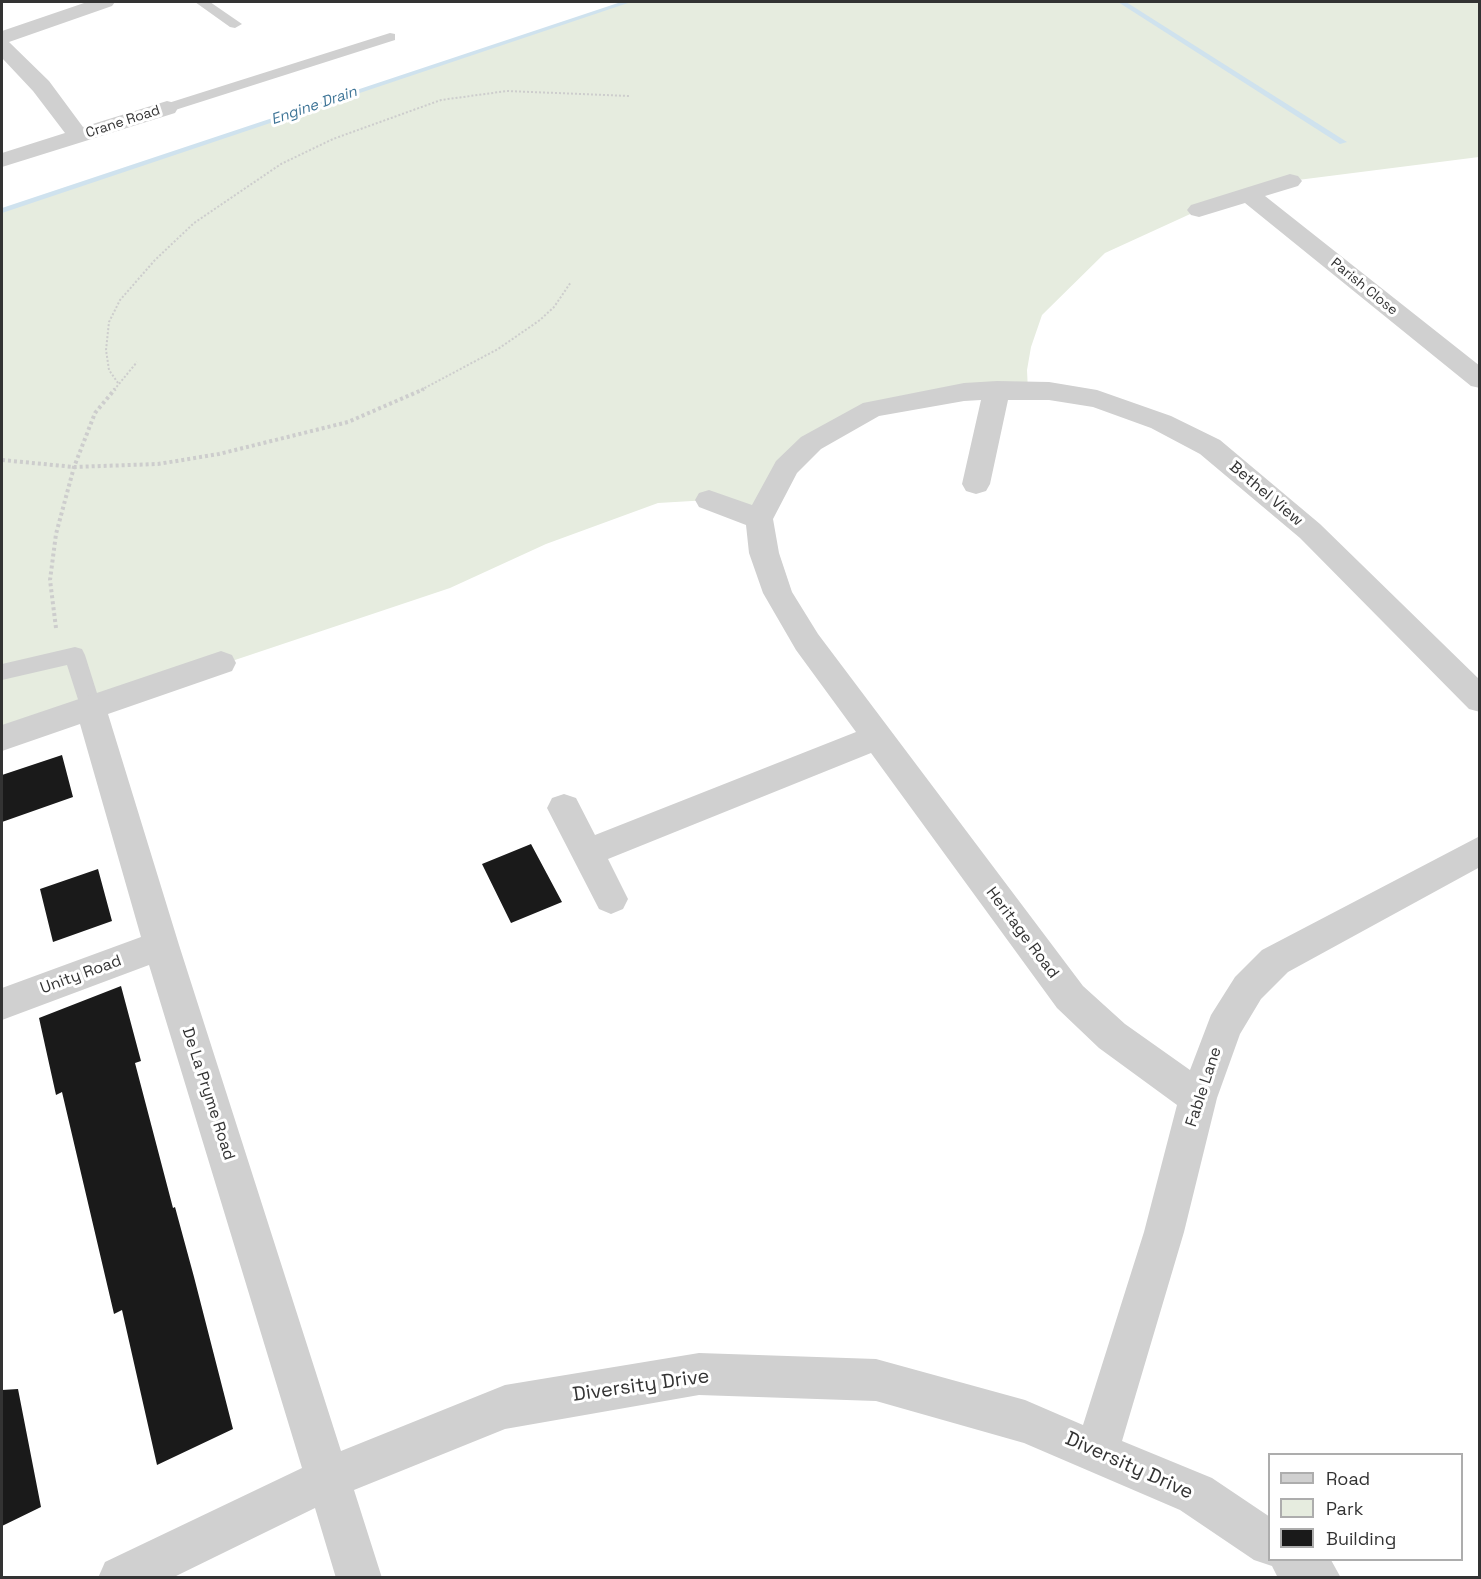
<!DOCTYPE html>
<html>
<head>
<meta charset="utf-8">
<style>
  body { margin:0 }
  #map { position:relative; width:1481px; height:1579px; overflow:hidden; background:#fff; font-family:"Space Grotesk",sans-serif }
  canvas { display:block }
  .frame { position:absolute; inset:0; border:3px solid #333; pointer-events:none }
  .legend { position:absolute; left:1268px; top:1453px; width:195px; height:108px; box-sizing:border-box; background:#fff; border:2px solid #adadad; margin:0; padding:8px 10px; list-style:none; font-size:18px; color:#333 }
  .legend li { display:flex; align-items:center; gap:12px; height:30px }
  .legend b { width:30px; border:2px solid #adadad }
</style>
</head>
<body>
<div id="map">
<canvas width="1481" height="1579"></canvas>
<div class="frame"></div>
<ul class="legend">
<li><b style="height:8px;background:#d0d0d0"></b>Road</li>
<li><b style="height:16px;background:#e6ecdf"></b>Park</li>
<li><b style="height:16px;background:#1a1a1a"></b>Building</li>
</ul>
</div>
<script>
const ctx = document.querySelector('canvas').getContext('2d');
ctx.lineJoin = 'round';
function fill(path, color) {
  ctx.fillStyle = color;
  ctx.fill(path, 'evenodd');
}
function toPath(rows) {
  const path = new Path2D();
  for (const r of rows) {
    path.moveTo(r[0], r[1]);
    for (let i = 2; i < r.length; i += 2) path.lineTo(r[i], r[i + 1]);
  }
  return path;
}
function stroke(path, color, width, dash) {
  ctx.strokeStyle = color;
  ctx.lineWidth = width;
  ctx.lineCap = dash ? 'butt' : 'round';
  ctx.setLineDash(dash || []);
  ctx.stroke(path);
}
function label(font, color, halo, rows, align = 'center') {
  ctx.font = font + ' "Space Grotesk",sans-serif';
  ctx.lineWidth = 6;
  ctx.setLineDash([]);
  ctx.textBaseline = 'middle';
  ctx.strokeStyle = halo;
  ctx.fillStyle = color;
  for (const [text, x, y, turn = 0] of rows) {
    ctx.save();
    ctx.translate(x, y);
    ctx.rotate((+turn || 0) * Math.PI / 180);
    ctx.textAlign = isNaN(turn) ? turn : align;
    if (halo) ctx.strokeText(text, 0, 0);
    ctx.fillText(text, 0, 0);
    ctx.restore();
  }
}
fill(toPath([
  [627,2,1479,2,1479,157,1290,181,1199,210,1105,253,1042,315,1031,347,1027,370,1028,391,903,401,811,443,759,519,709,500,658,503,546,544,450,588,2,738,2,211]
]), '#e6ecdf');
fill(toPath([
  [621,2,631,2,2,213,2,208,621,2],
  [1118,2,1126,2,1347,142,1340,144,1118,2]
]), '#cfe2ee');
fill(toPath([
  [62,755,73,797,2,822,2,775],
  [531,844,562,902,511,923,482,864],
  [98,869,112,921,53,942,40,889],
  [121,986,141,1061,135,1063,173,1208,175,1207,194,1277,233,1429,157,1465,122,1310,114,1314,62,1092,56,1095,39,1018],
  [18,1389,41,1507,2,1526,2,1390]
]), '#1a1a1a');
stroke(toPath([
  [118,383,109,370,106,350,109,322,120,300,155,260,194,223,281,164,333,139,441,100,507,91,630,96],
  [114,390,137,362],
  [421,390,498,349,540,320,554,307,571,282]
]), '#cdcdcd', 2, [2, 2]);
stroke(toPath([
  [2,460,74,467,158,464,219,454,348,422,424,389],
  [56,628,50,580,56,534,74,467,95,413,115,389]
]), '#cdcdcd', 4, [3, 3]);
fill(toPath([
  [195,2,210,2,242,24,235,28,230,27,195,2],
  [390,33,395,34,395,40,172,111,167,112,160,108,162,105,390,33],
  [75,647,82,649,85,655,102,709,99,715,91,717,83,715,67,665,2,680,2,664,75,647]
]), '#d0d0d0');
fill(toPath([
  [87,2,115,2,112,6,9,42,49,81,83,127,167,101,175,103,178,108,175,113,2,167,2,153,65,133,33,91,2,58,2,31,87,2],
  [1290,174,1298,176,1302,181,1298,186,1265,196,1480,366,1480,388,1471,386,1245,203,1199,217,1191,215,1187,210,1191,205,1290,174],
  [997,381,1049,382,1097,390,1171,416,1220,440,1320,524,1480,680,1480,712,1469,709,1300,538,1200,454,1151,428,1093,407,1049,400,1008,400,990,484,986,491,976,494,966,491,962,484,981,400,964,401,879,416,821,449,797,473,773,519,779,553,792,592,818,634,1083,986,1125,1024,1190,1070,1211,1015,1235,977,1262,950,1480,836,1480,867,1288,972,1261,999,1240,1034,1217,1098,1184,1232,1122,1441,1212,1478,1270,1517,1270,1560,1331,1560,1341,1578,1278,1578,1272,1566,1254,1560,1180,1510,1024,1443,876,1401,699,1395,505,1429,354,1490,382,1578,336,1578,315,1508,172,1578,98,1578,105,1562,302,1468,149,965,2,1020,2,988,141,937,80,724,2,751,2,725,221,651,232,655,236,663,232,671,108,714,179,945,341,1451,505,1385,699,1353,876,1359,1025,1400,1083,1425,1144,1232,1177,1105,1099,1048,1057,1008,871,753,608,859,628,899,623,909,611,914,599,909,547,808,552,798,564,794,576,798,595,835,856,732,796,650,763,593,749,553,746,525,699,507,695,500,699,493,709,490,752,505,776,461,801,437,863,403,964,383,997,381]
]), '#d0d0d0');
label('14px', '#333', '#fff', [
  ["Crane Road",123,122,-18],
  ["Parish Close",1364,287,39]
]);
label('italic 15px', '#3f7597', '#fff', [
  ["Engine Drain",314,106,-19]
]);
label('16px', '#333', '#fff', [
  ["Bethel View",1266,494,40],
  ["Heritage Road",1022,933,53],
  ["Unity Road",81,975,-20],
  ["Fable Lane",1204,1087,-72],
  ["De La Pryme Road",208,1094,72]
]);
label('20px', '#333', '#fff', [
  ["Diversity Drive",641,1386,-8],
  ["Diversity Drive",1129,1466,24]
]);
</script>
</body>
</html>
